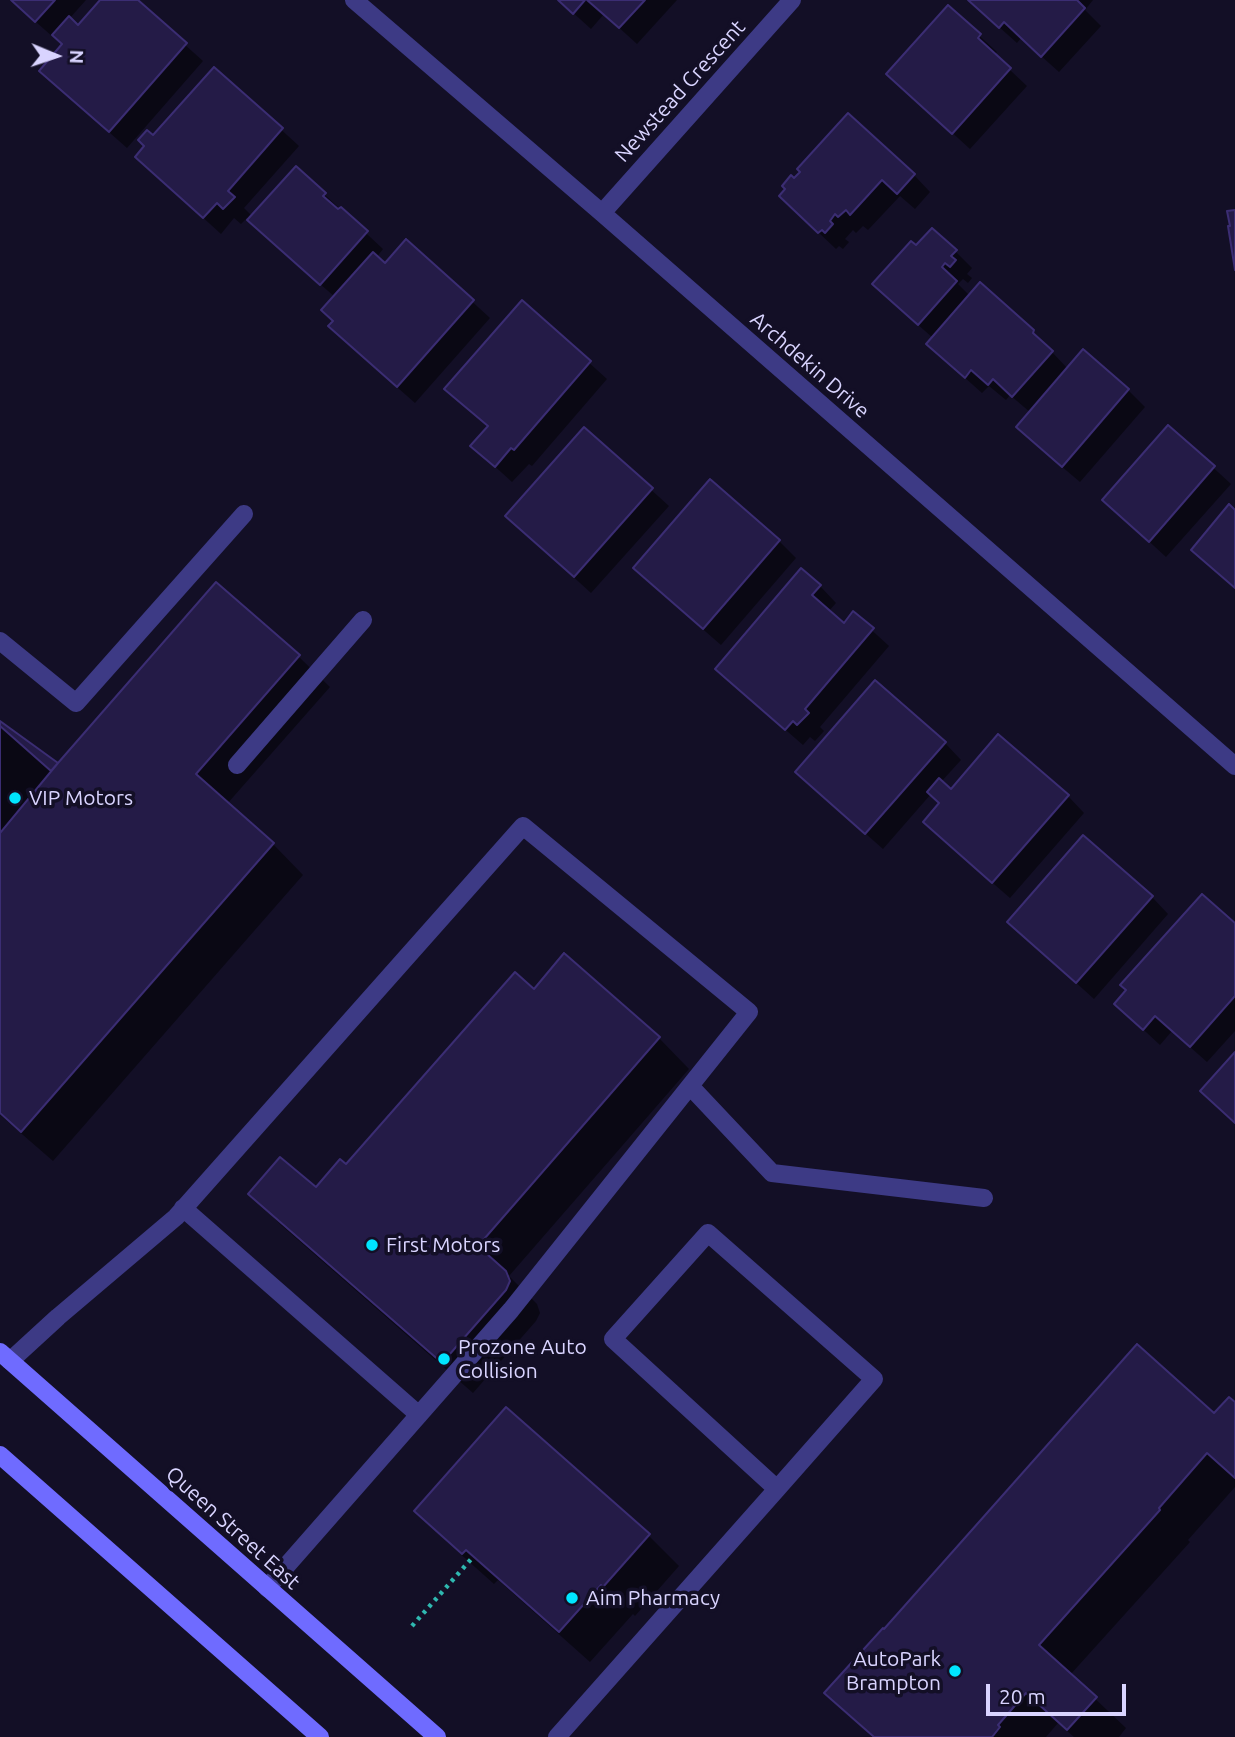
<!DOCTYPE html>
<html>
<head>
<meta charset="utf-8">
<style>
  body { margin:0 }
  #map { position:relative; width:1235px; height:1737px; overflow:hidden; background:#130f26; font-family:Ubuntu,sans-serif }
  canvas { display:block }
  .north { position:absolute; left:21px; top:21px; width:70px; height:70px; -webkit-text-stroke:5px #130f26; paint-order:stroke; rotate:92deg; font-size:19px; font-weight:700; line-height:28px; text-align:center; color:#d9d4ff }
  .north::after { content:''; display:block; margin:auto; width:24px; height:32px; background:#d9d4ff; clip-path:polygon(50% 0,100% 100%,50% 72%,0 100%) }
  .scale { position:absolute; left:986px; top:1684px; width:140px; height:32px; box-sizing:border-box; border:4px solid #d9d4ff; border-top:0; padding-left:9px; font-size:21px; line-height:24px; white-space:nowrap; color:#d9d4ff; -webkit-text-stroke:5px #130f26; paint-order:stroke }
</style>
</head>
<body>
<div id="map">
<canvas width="1235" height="1737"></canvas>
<div class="north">N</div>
<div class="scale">20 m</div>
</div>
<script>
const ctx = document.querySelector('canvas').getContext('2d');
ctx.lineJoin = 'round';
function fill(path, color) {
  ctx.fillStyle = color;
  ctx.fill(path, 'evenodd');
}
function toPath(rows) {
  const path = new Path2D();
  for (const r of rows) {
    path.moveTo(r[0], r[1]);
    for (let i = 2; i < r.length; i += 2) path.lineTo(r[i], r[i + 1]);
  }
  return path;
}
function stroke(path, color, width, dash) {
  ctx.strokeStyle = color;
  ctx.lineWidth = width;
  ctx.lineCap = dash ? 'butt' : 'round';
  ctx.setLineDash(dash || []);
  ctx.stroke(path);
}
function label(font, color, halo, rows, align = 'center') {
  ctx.font = font + ' Ubuntu,sans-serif';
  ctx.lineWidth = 7;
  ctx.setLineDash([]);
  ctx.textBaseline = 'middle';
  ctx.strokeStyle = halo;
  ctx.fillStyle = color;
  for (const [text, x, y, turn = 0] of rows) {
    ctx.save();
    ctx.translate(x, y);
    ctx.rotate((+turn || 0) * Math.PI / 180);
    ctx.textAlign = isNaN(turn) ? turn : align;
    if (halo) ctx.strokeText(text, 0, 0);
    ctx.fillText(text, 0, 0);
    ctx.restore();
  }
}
fill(toPath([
  [11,0,86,0,69,19,79,28,103,0,135,0,203,61,127,148,58,87,64,45,55,35,53,37],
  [559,0,677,0,637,44,604,14,591,29],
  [969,0,1093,0,1085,10,1101,26,1059,72,1021,38,1017,43],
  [948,7,997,52,994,55,1027,86,970,149,888,74],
  [215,69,299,146,244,208,253,217,324,194,383,249,376,258,385,266,406,241,490,318,415,403,347,343,335,322,335,297,266,237,247,218,241,224,234,218,221,234,154,173,153,137],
  [914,175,930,192,915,209,900,196,868,230,863,226,856,233,853,230,845,239,849,242,843,249,839,246,836,249,798,213,795,180],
  [916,248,955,251,972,268,967,274,972,278,968,283,963,279,958,284,970,296,1033,332,1068,369,1128,390,1145,407,1080,482,1035,444,1018,427,1031,413,1010,395,1006,400,989,386,982,393,945,360,933,338,891,301],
  [523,303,607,379,532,466,529,464,512,482,490,462,489,427,463,405],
  [1169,427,1231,484,1166,557,1104,500],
  [584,429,669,506,591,593,524,532],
  [710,482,779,541,796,558,721,645,652,585,636,568],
  [216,585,299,657,330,687,227,804,273,844,303,875,53,1161,0,1115,0,723,58,765],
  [820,586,836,603,828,612,844,625,854,614,889,646,820,727,824,731,815,741,810,737,803,745,734,685],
  [945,743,961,760,941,782,951,791,1068,796,1084,813,1010,898,942,839,925,822,941,804,931,794,883,849,814,788],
  [1152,897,1168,914,1094,999,1009,922],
  [1235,926,1235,1031,1207,1062,1172,1031,1160,1045,1133,1020],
  [534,991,659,1038,689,1069,509,1276,537,1304,540,1313,536,1321,473,1393,281,1225,250,1194,316,1190,346,1166],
  [1235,1405,1235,1487,1188,1540,1190,1542,1070,1675,1126,1728,1119,1737,1074,1737,1058,1723,1046,1737,872,1737,827,1693,1214,1415],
  [416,1511,648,1535,679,1566,635,1616,633,1614,590,1662,498,1580,494,1584,447,1542]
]), '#0007');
const building = toPath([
  [11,0,55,0,35,22,11,0],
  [100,0,138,0,187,43,109,132,39,71,62,44,52,35,69,16,78,25,100,0],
  [558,0,585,0,573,14,558,0],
  [587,0,645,0,619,28,587,0],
  [968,0,1077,0,1085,8,1041,57,1004,22,999,28,968,0],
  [948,5,981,34,978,38,1011,68,952,134,886,74,948,5],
  [214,67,283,128,228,191,235,197,223,209,217,203,203,218,135,157,144,146,138,140,147,130,153,135,214,67],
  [848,113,915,174,897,194,882,180,850,215,846,210,838,217,835,214,830,221,833,224,825,233,822,230,818,233,779,196,785,189,782,186,791,175,794,178,800,172,797,169,848,113],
  [296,166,326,193,323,196,338,209,341,207,368,231,320,285,247,220,296,166],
  [1235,210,1235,270,1228,226,1230,226,1227,211,1235,210],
  [932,228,957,250,951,256,956,260,950,267,945,263,942,267,957,281,918,325,872,284,911,241,916,245,932,228],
  [406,239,474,300,397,387,328,326,333,321,321,310,373,252,385,263,406,239],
  [980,282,1034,330,1033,333,1053,351,1012,397,993,379,988,385,971,370,965,378,926,344,980,282],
  [522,300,591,361,514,450,511,448,495,467,470,446,488,426,444,389,522,300],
  [1083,349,1129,389,1062,467,1016,427,1083,349],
  [1168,425,1215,466,1149,542,1102,500,1168,425],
  [584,427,653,488,574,577,505,516,584,427],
  [710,479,780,540,703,629,633,568,710,479],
  [1229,504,1235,510,1235,588,1191,550,1229,504],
  [801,568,821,585,812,595,844,623,853,611,874,628,805,709,809,713,797,725,793,721,785,730,715,669,801,568],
  [216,582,300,655,196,774,274,843,21,1132,0,1113,0,726,51,771,216,582],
  [875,680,946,742,865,834,795,772,875,680],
  [0,721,58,763,0,833,0,721],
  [998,734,1069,795,992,883,923,822,939,803,927,792,939,778,951,789,998,734],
  [1083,835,1153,896,1076,983,1007,922,1083,835],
  [1202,894,1235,923,1235,996,1190,1047,1155,1016,1143,1030,1114,1004,1126,990,1120,985,1202,894],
  [564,953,660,1037,478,1246,506,1271,510,1281,506,1290,442,1363,248,1194,280,1157,316,1187,340,1159,346,1164,515,972,534,989,564,953],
  [1235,1052,1235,1123,1200,1091,1235,1052],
  [1137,1344,1214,1413,1229,1397,1235,1402,1235,1478,1207,1453,1159,1508,1160,1510,1039,1645,1097,1697,1067,1730,1026,1693,998,1725,1000,1727,992,1737,874,1737,824,1693,883,1628,884,1629,1137,1344],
  [506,1407,650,1534,603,1587,601,1585,559,1632,466,1550,462,1554,414,1511,506,1407]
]);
fill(building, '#241b47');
stroke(building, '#3b2d73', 2);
stroke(toPath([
  [412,1626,473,1557]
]), '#2fb8b0', 4.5, [3.5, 5]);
stroke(toPath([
  [0,641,76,703,244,514],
  [237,765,363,620],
  [690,1086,772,1173,984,1198],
  [183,1208,419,1415],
  [10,1361,58,1317,176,1217,523,826,749,1012,511,1310,267,1588],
  [557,1737,777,1489,874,1379,708,1233,613,1339,777,1489]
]), '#3d3a85', 18);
stroke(toPath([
  [354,0,602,213,1235,766],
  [602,213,792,0]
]), '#3d3a85', 18);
stroke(toPath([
  [0,1352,437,1737],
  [0,1455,320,1737]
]), '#6f6bff', 18);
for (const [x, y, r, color] of [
  [15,798,7,"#00e5ff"],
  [372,1245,7,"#00e5ff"],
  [444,1359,7,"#00e5ff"],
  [572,1598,7,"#00e5ff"],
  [955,1671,7,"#00e5ff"]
]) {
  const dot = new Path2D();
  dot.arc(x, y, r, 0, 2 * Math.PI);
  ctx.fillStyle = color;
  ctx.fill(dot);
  stroke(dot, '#130f26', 2.5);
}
label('21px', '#d9d4ff', '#130f26', [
  ["Newstead Crescent",680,91,-48],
  ["Archdekin Drive",810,365,41],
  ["Queen Street East",233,1528,42]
]);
label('21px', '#d9d4ff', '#130f26', [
  ["VIP Motors",29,798],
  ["First Motors",386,1245],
  ["Prozone Auto",458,1347],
  ["Collision",458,1371],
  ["Aim Pharmacy",586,1598],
  ["AutoPark",941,1659,"right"],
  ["Brampton",941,1683,"right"]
], 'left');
</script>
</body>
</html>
